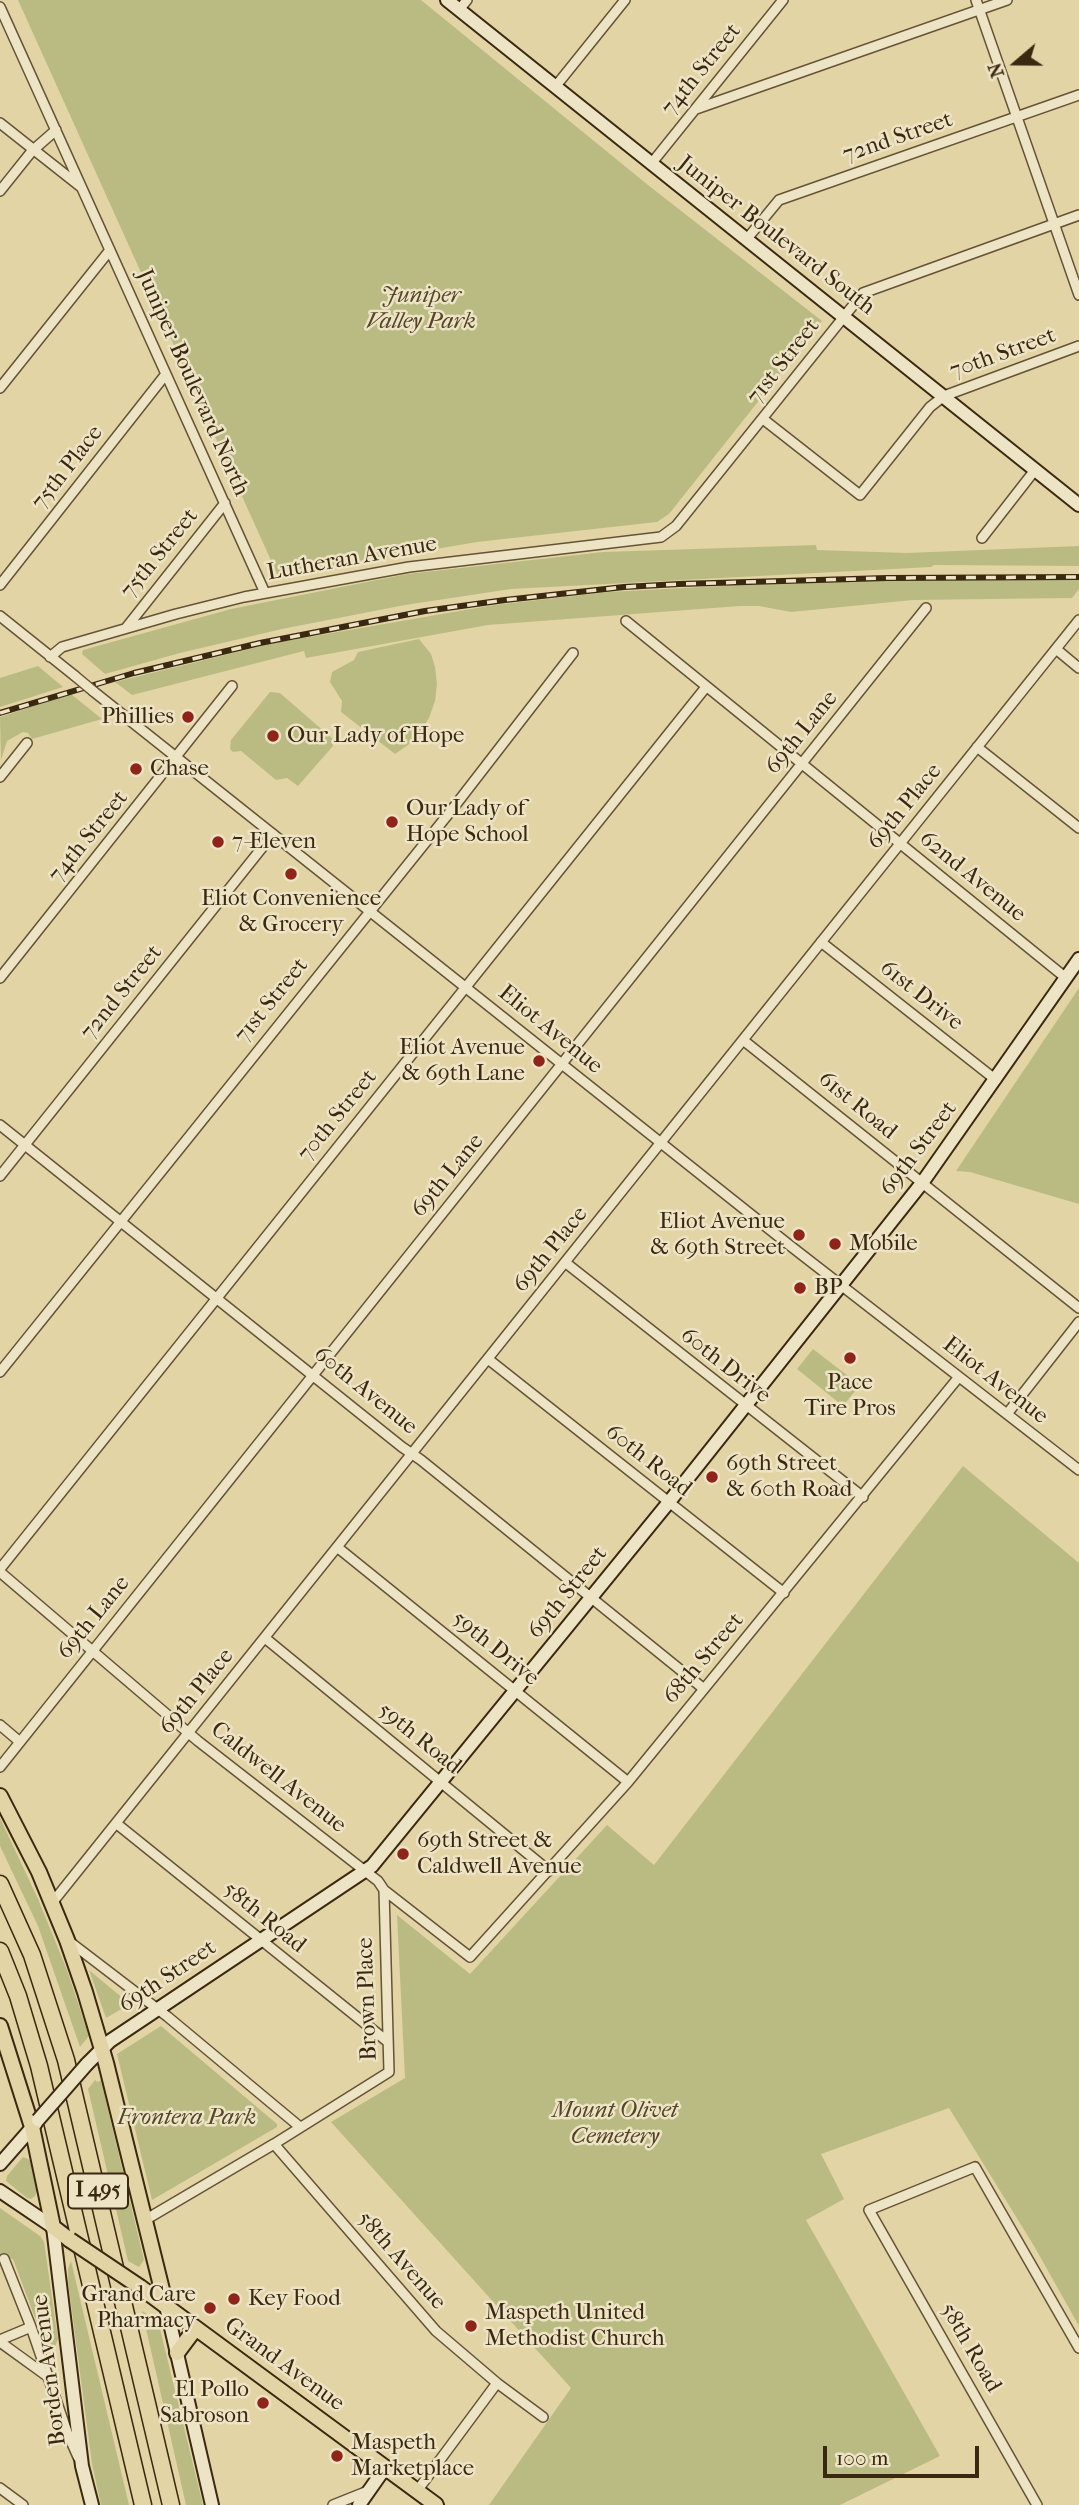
<!DOCTYPE html>
<html>
<head>
<meta charset="utf-8">
<style>
  body { margin:0 }
  #map { position:relative; width:1079px; height:2505px; overflow:hidden; background:#e3d4a6; font-family:"IM FELL French Canon",serif }
  canvas { display:block }
  .north { position:absolute; left:981px; top:28px; width:70px; height:70px; -webkit-text-stroke:5px #ede3c5; paint-order:stroke; rotate:250deg; font-size:19px; font-weight:700; line-height:28px; text-align:center; color:#3b2810 }
  .north::after { content:''; display:block; margin:auto; width:24px; height:32px; background:#3b2810; clip-path:polygon(50% 0,100% 100%,50% 72%,0 100%) }
  .scale { position:absolute; left:823px; top:2446px; width:156px; height:32px; box-sizing:border-box; border:4px solid #3b2810; border-top:0; padding-left:9px; font-size:21px; line-height:24px; white-space:nowrap; color:#3b2810; -webkit-text-stroke:5px #ede3c5; paint-order:stroke }
</style>
</head>
<body>
<div id="map">
<canvas width="1079" height="2505"></canvas>
<div class="north">N</div>
<div class="scale">100 m</div>
</div>
<script>
const ctx = document.querySelector('canvas').getContext('2d');
ctx.lineJoin = 'round';
function fill(path, color) {
  ctx.fillStyle = color;
  ctx.fill(path, 'evenodd');
}
function toPath(rows) {
  const path = new Path2D();
  for (const r of rows) {
    path.moveTo(r[0], r[1]);
    for (let i = 2; i < r.length; i += 2) path.lineTo(r[i], r[i + 1]);
  }
  return path;
}
function stroke(path, color, width, dash) {
  ctx.strokeStyle = color;
  ctx.lineWidth = width;
  ctx.lineCap = dash ? 'butt' : 'round';
  ctx.setLineDash(dash || []);
  ctx.stroke(path);
}
function label(font, color, halo, rows, align = 'center') {
  ctx.font = font + ' "IM FELL French Canon",serif';
  ctx.lineWidth = 5;
  ctx.setLineDash([]);
  ctx.textBaseline = 'middle';
  ctx.strokeStyle = halo;
  ctx.fillStyle = color;
  for (const [text, x, y, turn = 0] of rows) {
    ctx.save();
    ctx.translate(x, y);
    ctx.rotate((+turn || 0) * Math.PI / 180);
    ctx.textAlign = isNaN(turn) ? turn : align;
    if (halo) ctx.strokeText(text, 0, 0);
    ctx.fillText(text, 0, 0);
    ctx.restore();
  }
}
fill(toPath([
  [18,0,421,0,648,185,822,321,669,514,657,522,477,542,278,576],
  [816,545,817,550,907,553,1079,546,1079,566,934,565,931,567,511,589,405,605,282,629,180,653,105,674,82,654,83,650,231,609,407,574,603,552],
  [922,579,1079,580,1079,589,1072,598,913,600,791,612,759,606,740,606,488,625,306,658,304,651,132,695,115,682,274,643,494,605,609,592,738,585],
  [419,639,431,654,435,667,437,684,435,701,429,718,419,733,408,745,395,754,341,712,342,701,330,682,332,672,354,660,358,652],
  [38,666,63,687,0,707,0,678],
  [270,692,280,693,334,740,333,746,298,786,287,778,276,780,241,751,233,752,230,749,231,740],
  [71,694,102,719,32,739,28,733,23,732,7,741,1,760,0,717],
  [1079,988,1079,1204,970,1172,956,1171],
  [813,1349,860,1385,843,1406,797,1369],
  [963,1466,1079,1563,1079,2326,1034,2246,949,2108,821,2154,844,2199,806,2220,940,2456,840,2505,489,2505,571,2388,331,2122,405,2078,397,1915,470,1974,607,1825,654,1865],
  [0,1818,38,1899,67,1970,89,2036,80,2047,38,1926,0,1846],
  [89,1970,130,2004,106,2018],
  [161,2026,277,2124,277,2127,152,2200,117,2054],
  [95,2080,98,2082,101,2080,144,2260,139,2267,128,2261,88,2089],
  [23,2157,30,2160,37,2191,35,2196,31,2199,27,2198,6,2181,7,2176],
  [0,2208,40,2236,44,2242,58,2339,54,2349,47,2350,46,2347,13,2259,0,2256],
  [71,2261,129,2505,101,2505,92,2464,68,2281,68,2269],
  [142,2311,155,2319,160,2329,203,2505,186,2505]
]), '#babb82');
const street = toPath([
  [976,0,1079,295],
  [0,7,265,593],
  [459,10,467,0],
  [555,87,625,0],
  [696,109,1007,0],
  [0,123,81,187],
  [651,164,783,0],
  [0,191,32,151,56,130],
  [746,240,779,200,1079,95],
  [0,388,110,250],
  [763,419,860,495,930,407,944,396,1079,346],
  [982,538,1035,470],
  [0,585,166,374],
  [0,616,75,676],
  [626,621,1066,978],
  [126,628,225,503],
  [1056,649,1079,668],
  [50,657,62,647,176,614,244,597,409,567,661,537,676,526,863,293,1079,215],
  [93,691,788,1244,1079,1470],
  [977,747,1079,828],
  [0,777,27,743],
  [821,942,996,1080],
  [0,978,232,686],
  [743,1040,1079,1308],
  [0,1125,402,1447,421,1460,704,1689],
  [0,1176,273,834],
  [566,1263,863,1497],
  [488,1359,784,1593],
  [0,1372,454,807,573,653],
  [1007,1414,1079,1322],
  [337,1547,628,1782],
  [0,1569,706,687],
  [0,1572,198,1741,365,1871,378,1881,384,1890,470,1957,628,1782,958,1378],
  [265,1638,549,1871],
  [0,1725,20,1742],
  [0,1767,926,608],
  [117,1824,388,2042],
  [52,1903,1079,620],
  [70,1942,168,2017,300,2127],
  [274,2144,436,2331,497,2383,543,2417],
  [145,2220,274,2144,389,2072,384,1890],
  [4,2259,31,2327,67,2432,78,2457],
  [0,2340,31,2327],
  [0,2342,47,2376],
  [0,2488,23,2505],
  [417,2491,497,2383],
  [333,2505,368,2491],
  [1037,2505,869,2210,975,2167,1079,2348]
]);
const secondary = toPath([
  [447,0,1079,505],
  [87,2064,110,2041,372,1866,669,1502,922,1183,1079,959],
  [0,2164,36,2123],
  [0,2191,53,2227,82,2466,92,2505],
  [166,2306,212,2505],
  [359,2505,385,2468]
]);
const primary = toPath([
  [0,1796,39,1872,67,1940,85,1992,106,2063,166,2306],
  [0,2026,32,2127,53,2227,70,2240],
  [140,2287,436,2505],
  [177,2353,195,2329]
]);
const highway = toPath([
  [0,1884,32,1955,66,2060,171,2505],
  [0,1951,18,1996,39,2066,143,2505]
]);
stroke(street, '#655336', 12);
stroke(secondary, '#3b2810', 16);
stroke(primary, '#3b2810', 18);
stroke(highway, '#3b2810', 19);
stroke(street, '#ede3c5', 9);
stroke(secondary, '#ede3c5', 12);
stroke(primary, '#e3d4a6', 14);
stroke(highway, '#e3d4a6', 16);
const rail = toPath([
  [0,713,134,673,260,643,425,611,505,600,624,587,679,584,887,578,1079,577]
]);
stroke(rail, '#3b2810', 6);
stroke(rail, '#ede3c5', 3.5, [10]);
const streetBridge = toPath([
  [75,676,93,691]
]);
const secondaryBridge = toPath([
  [38,2120,87,2064]
]);
const primaryBridge = toPath([
  [70,2240,140,2287]
]);
stroke(streetBridge, '#655336', 12, []);
stroke(secondaryBridge, '#3b2810', 16, []);
stroke(primaryBridge, '#3b2810', 18, []);
stroke(streetBridge, '#ede3c5', 9);
stroke(secondaryBridge, '#ede3c5', 12);
stroke(primaryBridge, '#e3d4a6', 14);
for (const [x, y, r, color] of [
  [188,717,7,"#8f2418"],
  [273,736,7,"#8f2418"],
  [136,769,7,"#8f2418"],
  [392,822,7,"#8f2418"],
  [218,842,7,"#8f2418"],
  [291,874,7,"#8f2418"],
  [539,1061,7,"#8f2418"],
  [799,1235,7,"#8f2418"],
  [835,1244,7,"#8f2418"],
  [800,1288,7,"#8f2418"],
  [850,1358,7,"#8f2418"],
  [712,1477,7,"#8f2418"],
  [403,1854,7,"#8f2418"],
  [234,2299,7,"#8f2418"],
  [210,2308,7,"#8f2418"],
  [471,2326,7,"#8f2418"],
  [263,2403,7,"#8f2418"],
  [337,2456,7,"#8f2418"]
]) {
  const dot = new Path2D();
  dot.arc(x, y, r, 0, 2 * Math.PI);
  ctx.fillStyle = color;
  ctx.fill(dot);
  stroke(dot, '#ede3c5', 2.5);
}
for (const [x, y, w] of [
  [98,2191,60]
]) {
  const box = new Path2D();
  box.roundRect(x - w / 2, y - 17.5, w, 35, 5);
  ctx.fillStyle = '#ede3c5';
  ctx.fill(box);
  stroke(box, '#3b2810', 2);
}
label('bold 21px', '#3b2810', null, [
  ["I 495",98,2191]
]);
label('23px', '#3b2810', '#ede3c5', [
  ["74th Street",702,70,-51],
  ["72nd Street",898,138,-19],
  ["Juniper Boulevard South",776,236,38],
  ["70th Street",1003,354,-20],
  ["71st Street",784,362,-52],
  ["Juniper Boulevard North",192,383,66],
  ["75th Place",68,468,-52],
  ["75th Street",160,554,-51],
  ["Lutheran Avenue",352,559,-10],
  ["69th Lane",802,733,-51],
  ["69th Place",905,807,-51],
  ["74th Street",89,837,-51],
  ["62nd Avenue",972,877,39],
  ["72nd Street",122,993,-51],
  ["61st Drive",921,996,38],
  ["71st Street",272,1001,-51],
  ["Eliot Avenue",550,1030,39],
  ["61st Road",857,1106,39],
  ["70th Street",338,1116,-51],
  ["69th Street",919,1149,-53],
  ["69th Lane",448,1176,-51],
  ["69th Place",551,1250,-51],
  ["60th Drive",725,1366,38],
  ["Eliot Avenue",995,1381,38],
  ["60th Avenue",365,1391,39],
  ["60th Road",648,1461,38],
  ["69th Street",568,1593,-51],
  ["69th Lane",94,1618,-51],
  ["59th Drive",495,1649,39],
  ["68th Street",704,1659,-50],
  ["69th Place",197,1692,-51],
  ["59th Road",419,1739,39],
  ["Caldwell Avenue",278,1778,38],
  ["58th Road",264,1918,39],
  ["69th Street",168,1977,-34],
  ["Brown Place",368,1999,-92],
  ["58th Avenue",401,2261,49],
  ["58th Road",970,2348,60],
  ["Grand Avenue",284,2365,36],
  ["Borden Avenue",50,2370,-97]
]);
label('italic 23px', '#544527', '#ede3c5', [
  ["Juniper",421,296],
  ["Valley Park",421,322],
  ["Mount Olivet",615,2111],
  ["Cemetery",615,2137],
  ["Frontera Park",187,2118]
]);
label('23px', '#3b2810', '#ede3c5', [
  ["Phillies",174,717,"right"],
  ["Our Lady of Hope",287,736],
  ["Chase",150,769],
  ["Our Lady of",406,809],
  ["Hope School",406,835],
  ["7-Eleven",232,842],
  ["Eliot Convenience",291,899,"center"],
  ["& Grocery",291,925,"center"],
  ["Eliot Avenue",525,1048,"right"],
  ["& 69th Lane",525,1074,"right"],
  ["Eliot Avenue",785,1222,"right"],
  ["& 69th Street",785,1248,"right"],
  ["Mobile",849,1244],
  ["BP",814,1288],
  ["Pace",850,1383,"center"],
  ["Tire Pros",850,1409,"center"],
  ["69th Street",726,1464],
  ["& 60th Road",726,1490],
  ["69th Street &",417,1841],
  ["Caldwell Avenue",417,1867],
  ["Grand Care",196,2295,"right"],
  ["Pharmacy",196,2321,"right"],
  ["Key Food",248,2299],
  ["Maspeth United",485,2313],
  ["Methodist Church",485,2339],
  ["El Pollo",249,2390,"right"],
  ["Sabroson",249,2416,"right"],
  ["Maspeth",351,2443],
  ["Marketplace",351,2469]
], 'left');
</script>
</body>
</html>
